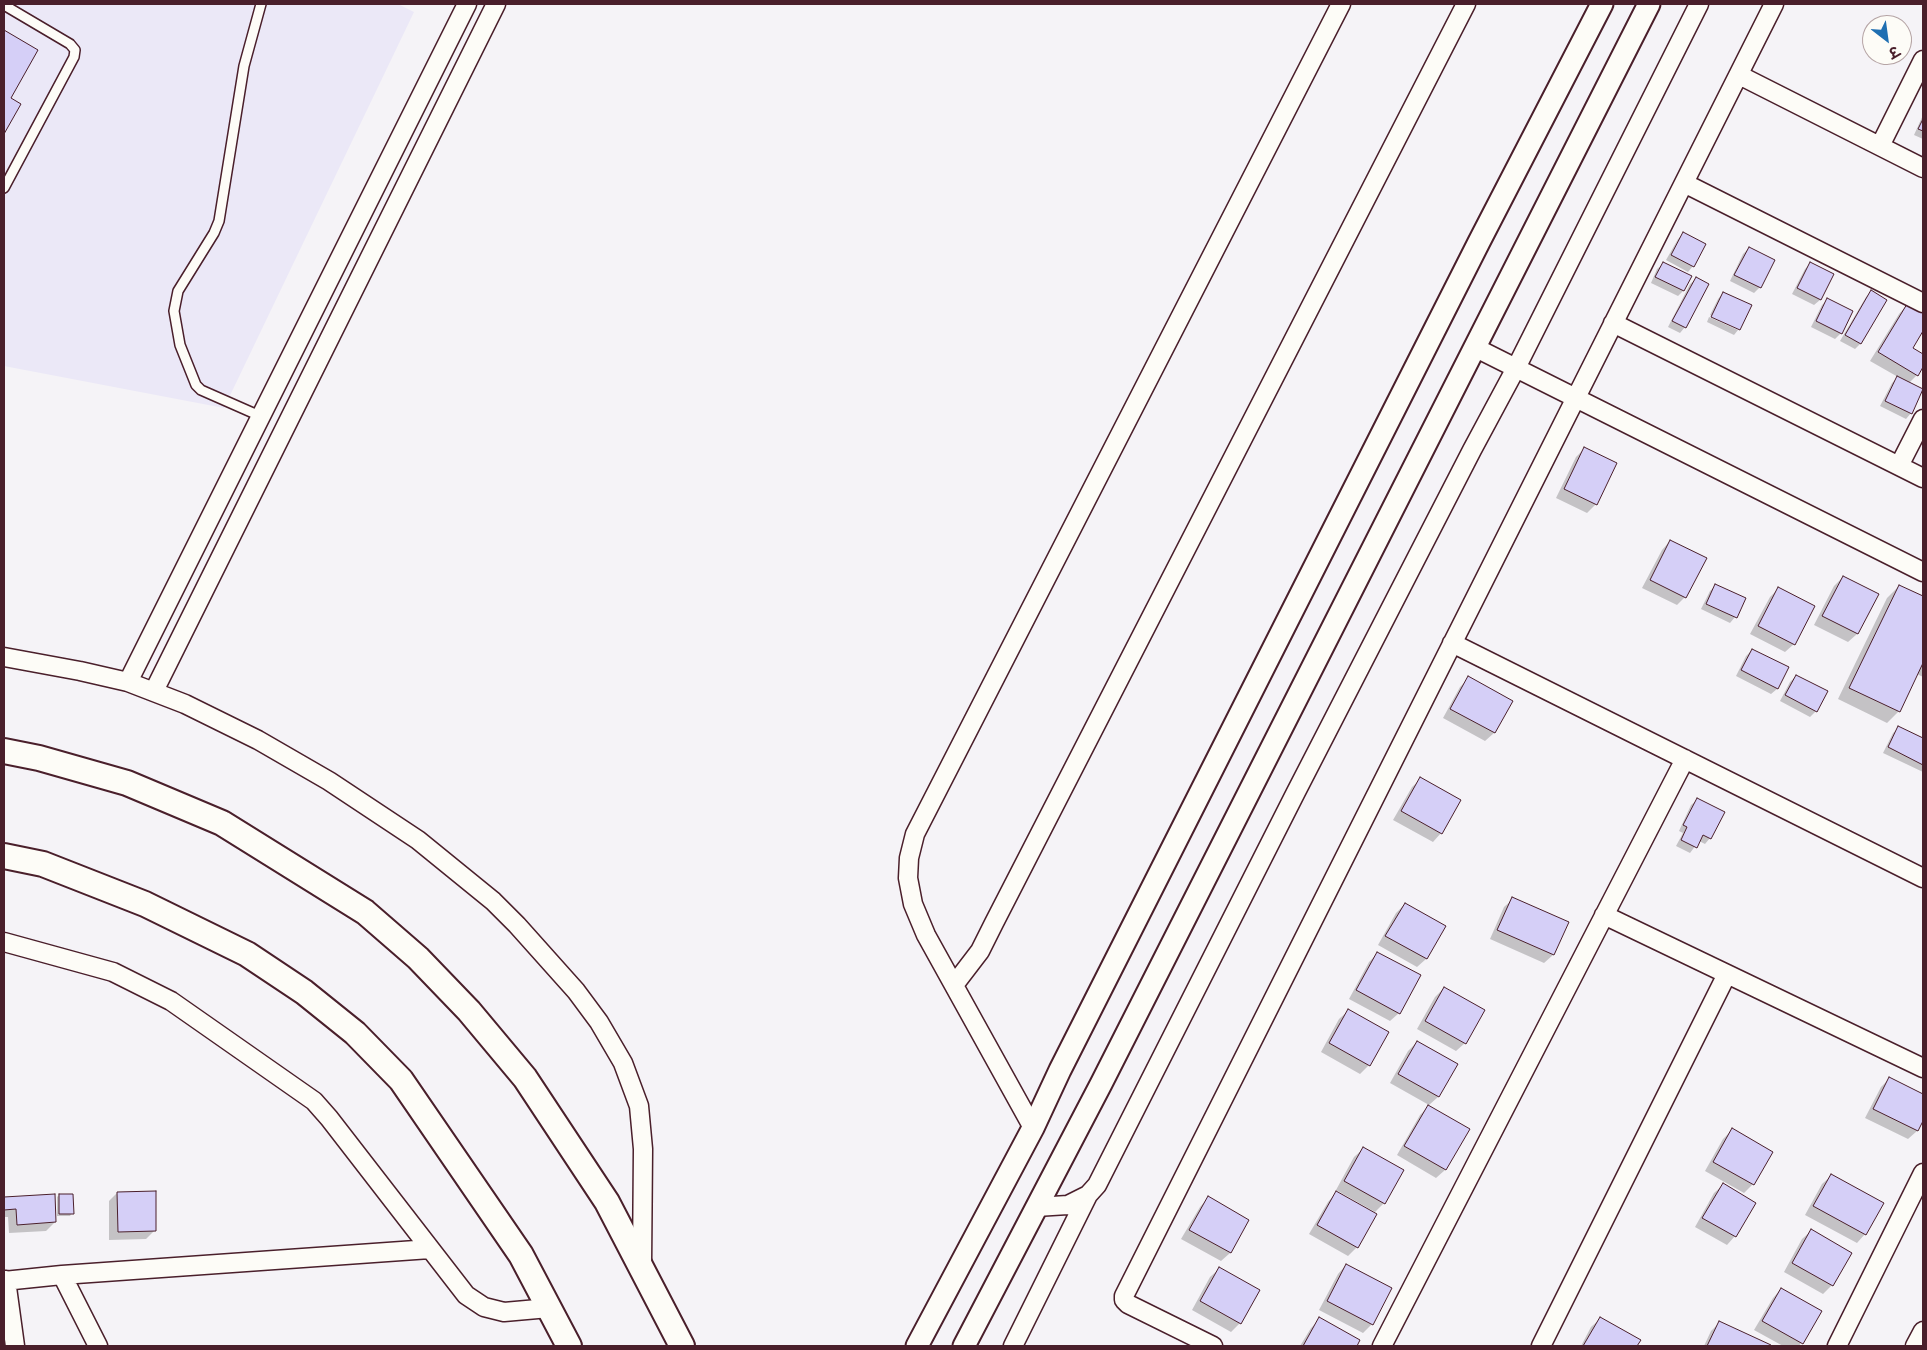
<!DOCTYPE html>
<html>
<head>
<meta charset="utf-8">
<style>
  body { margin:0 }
  #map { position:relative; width:1927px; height:1350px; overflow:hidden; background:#f5f3f7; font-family:Delius,"Playpen Sans Deva",sans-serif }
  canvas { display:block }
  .frame { position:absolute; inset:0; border:5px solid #4a1f2b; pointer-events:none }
  .north { position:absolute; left:1862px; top:15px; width:50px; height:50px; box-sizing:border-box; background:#fdfcf7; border:1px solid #b5a4a5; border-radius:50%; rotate:150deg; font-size:14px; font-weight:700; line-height:20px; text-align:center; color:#4a1f2b }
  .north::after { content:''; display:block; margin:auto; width:18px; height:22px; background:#1f6fb2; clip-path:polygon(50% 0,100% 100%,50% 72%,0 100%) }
</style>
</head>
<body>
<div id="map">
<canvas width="1927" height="1350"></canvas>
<div class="frame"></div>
<div class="north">उ</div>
</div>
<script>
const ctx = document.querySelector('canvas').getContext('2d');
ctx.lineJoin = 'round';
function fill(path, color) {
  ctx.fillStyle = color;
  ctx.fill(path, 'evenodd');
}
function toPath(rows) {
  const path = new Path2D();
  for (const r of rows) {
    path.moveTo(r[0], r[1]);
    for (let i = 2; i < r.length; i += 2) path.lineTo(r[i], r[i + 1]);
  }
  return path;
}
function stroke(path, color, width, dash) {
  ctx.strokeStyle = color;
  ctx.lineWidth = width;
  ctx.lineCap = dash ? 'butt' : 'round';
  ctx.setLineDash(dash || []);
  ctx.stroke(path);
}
fill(toPath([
  [4,4,398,4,414,12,224,408,4,366]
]), '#ebe8f7');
fill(toPath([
  [4,32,37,51,9,98,20,104,4,132],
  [1923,115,1923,139,1914,135],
  [1684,233,1693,266,1688,272,1666,260,1678,239],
  [1749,248,1773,261,1760,287,1754,293,1730,281,1743,254],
  [1811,263,1833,275,1820,300,1814,305,1792,294,1805,269],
  [1663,264,1683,291,1678,296,1651,283,1657,269],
  [1696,279,1685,327,1680,333,1668,327,1690,284],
  [1871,292,1886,300,1860,344,1855,349,1840,341,1866,297],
  [1723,293,1750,305,1739,330,1739,328,1710,315,1718,299],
  [1827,300,1841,333,1835,339,1811,327,1822,305],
  [1907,305,1923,315,1923,328,1911,348,1923,355,1923,365,1917,375,1909,383,1923,390,1911,413,1906,419,1880,406,1892,383,1898,377,1870,361,1899,314],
  [1709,317,1738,330,1734,335,1707,322],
  [1584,449,1596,504,1587,513,1556,498,1576,457],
  [1670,541,1685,597,1677,605,1642,588,1662,550],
  [1843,577,1877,595,1857,634,1848,642,1814,625,1834,586],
  [1716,585,1735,617,1730,623,1701,609,1710,591],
  [1899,586,1923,598,1923,677,1917,674,1899,711,1887,723,1838,699,1887,598],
  [1778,589,1794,644,1785,652,1750,634,1770,597],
  [1752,650,1787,668,1777,689,1771,694,1736,676,1746,656],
  [1796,676,1816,711,1810,717,1780,701,1790,682],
  [1469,678,1511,702,1494,733,1485,741,1443,718,1460,687],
  [1899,728,1923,740,1923,772,1883,753,1893,733],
  [1421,779,1441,833,1433,842,1393,820,1412,787],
  [1697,800,1710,838,1705,844,1699,841,1690,853,1676,846,1683,833,1679,831,1691,805],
  [1513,899,1567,923,1553,955,1544,963,1490,939,1504,907],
  [1405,904,1444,926,1426,959,1417,967,1378,945,1396,913],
  [1378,953,1399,1013,1390,1021,1349,999,1369,962],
  [1444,988,1465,1043,1456,1051,1417,1029,1435,997],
  [1348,1011,1369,1065,1360,1074,1321,1052,1339,1019],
  [1417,1042,1456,1064,1438,1097,1429,1105,1390,1083,1408,1051],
  [1890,1078,1923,1095,1923,1118,1917,1131,1908,1139,1865,1118,1881,1087],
  [1428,1107,1468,1130,1445,1170,1436,1178,1397,1155,1420,1115],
  [1732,1130,1753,1184,1744,1193,1705,1171,1723,1139],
  [1363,1149,1384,1203,1375,1212,1336,1190,1354,1157],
  [1831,1176,1865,1234,1857,1243,1805,1215,1822,1184],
  [1723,1185,1735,1236,1727,1245,1695,1227,1714,1193],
  [117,1193,155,1230,146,1239,109,1240,109,1201],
  [1336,1193,1357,1247,1348,1256,1309,1234,1328,1202],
  [53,1195,55,1222,46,1231,9,1233,8,1217,4,1217,4,1198],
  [59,1195,72,1213,70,1216,57,1216,57,1197],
  [1208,1198,1248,1220,1230,1253,1221,1261,1181,1239,1200,1207],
  [1811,1231,1832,1285,1823,1294,1784,1272,1802,1239],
  [1346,1265,1372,1324,1363,1333,1319,1310,1338,1274],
  [1219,1269,1240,1323,1231,1332,1192,1310,1210,1277],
  [1781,1289,1820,1311,1799,1346,1783,1346,1754,1330,1773,1298],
  [1320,1319,1359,1341,1356,1346,1300,1346,1311,1328],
  [1600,1319,1639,1340,1636,1346,1581,1346,1591,1327],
  [1720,1322,1769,1345,1769,1346,1704,1346,1711,1331]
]), '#0003');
const building = toPath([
  [4,30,38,50,11,98,21,104,4,134,4,30],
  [1923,119,1923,131,1918,129,1923,119],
  [1683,232,1706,244,1694,267,1671,255,1683,232],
  [1749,247,1775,260,1761,288,1734,275,1749,247],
  [1663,262,1692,276,1684,291,1655,277,1663,262],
  [1810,262,1834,274,1821,300,1797,288,1810,262],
  [1696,277,1709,284,1686,328,1672,321,1696,277],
  [1871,290,1887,300,1861,344,1845,335,1871,290],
  [1723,292,1752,305,1740,330,1711,317,1723,292],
  [1827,298,1853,311,1842,334,1816,321,1827,298],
  [1907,304,1923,313,1923,331,1913,348,1923,354,1923,367,1918,376,1878,352,1907,304],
  [1897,376,1923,389,1912,414,1885,401,1897,376],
  [1584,447,1617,463,1597,505,1564,489,1584,447],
  [1670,540,1707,558,1686,598,1650,580,1670,540],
  [1843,576,1879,594,1858,634,1822,616,1843,576],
  [1715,584,1746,598,1737,618,1706,604,1715,584],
  [1899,585,1923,596,1923,663,1900,712,1849,688,1899,585],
  [1778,587,1815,606,1795,645,1758,626,1778,587],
  [1752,649,1789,667,1778,689,1741,670,1752,649],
  [1796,675,1828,691,1817,712,1785,695,1796,675],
  [1468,676,1513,701,1495,733,1450,709,1468,676],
  [1898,726,1923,738,1923,765,1888,747,1898,726],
  [1420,777,1461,800,1442,834,1401,811,1420,777],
  [1697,798,1725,812,1711,839,1703,835,1697,848,1681,840,1687,827,1683,825,1697,798],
  [1512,897,1569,922,1554,955,1497,930,1512,897],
  [1405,903,1446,926,1427,959,1385,936,1405,903],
  [1377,952,1421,975,1400,1014,1356,990,1377,952],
  [1444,987,1485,1010,1466,1044,1425,1021,1444,987],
  [1348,1009,1389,1032,1370,1066,1329,1043,1348,1009],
  [1417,1041,1458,1064,1439,1097,1398,1074,1417,1041],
  [1889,1077,1923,1094,1923,1121,1918,1131,1873,1109,1889,1077],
  [1428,1105,1470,1129,1446,1170,1404,1146,1428,1105],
  [1732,1128,1773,1152,1754,1185,1713,1162,1732,1128],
  [1363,1147,1404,1170,1385,1204,1344,1181,1363,1147],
  [1831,1174,1884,1203,1866,1235,1813,1206,1831,1174],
  [1723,1183,1756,1203,1736,1237,1702,1218,1723,1183],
  [156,1191,156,1231,118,1232,117,1192,156,1191],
  [1336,1191,1377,1214,1358,1248,1317,1225,1336,1191],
  [55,1194,56,1222,17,1225,16,1209,4,1210,4,1197,55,1194],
  [59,1194,73,1194,74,1214,59,1214,59,1194],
  [1208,1196,1249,1220,1231,1253,1189,1230,1208,1196],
  [1811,1229,1852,1253,1833,1286,1792,1263,1811,1229],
  [1346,1264,1392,1288,1373,1325,1327,1301,1346,1264],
  [1219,1267,1260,1290,1241,1324,1200,1301,1219,1267],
  [1781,1288,1822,1311,1803,1344,1762,1321,1781,1288],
  [1319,1317,1360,1340,1357,1346,1303,1346,1319,1317],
  [1600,1317,1641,1340,1637,1346,1583,1346,1600,1317],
  [1719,1321,1771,1345,1770,1346,1707,1346,1719,1321]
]);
fill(building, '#d5cff7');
stroke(building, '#4a1f2b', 1);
const service = toPath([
  [4,5,70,44,75,50,74,57,4,188],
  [260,416,201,390,196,385,180,345,174,311,178,291,214,233,219,221,244,66,261,4]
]);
const minor = toPath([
  [1739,75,1923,168],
  [1880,146,1923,60],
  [1684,183,1923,303],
  [1613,323,1923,478],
  [1474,347,1923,572],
  [1899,466,1923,419],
  [1452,643,1923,878],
  [4,657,80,671,128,682,185,704,258,740,329,781,418,840,493,901,517,925,576,991,599,1022,623,1063,639,1106,643,1149,642,1266],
  [128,682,467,4],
  [154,691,496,4],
  [1604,915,1923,1068],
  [4,942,113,972,171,1001,314,1101,329,1118,466,1295,484,1307,504,1312,549,1308],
  [954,985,980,951,994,923,1466,4],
  [1033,1128,926,935,913,904,908,878,909,858,915,834,1341,4],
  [1036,1207,1068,1205,1088,1195,1097,1185,1296,792,1472,450,1516,368,1699,4],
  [62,1275,98,1346],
  [6,1280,15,1346],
  [4,1281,62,1275,430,1249],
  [1013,1346,1088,1195],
  [1213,1346,1128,1304,1124,1300,1124,1296,1774,4],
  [1382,1346,1685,759],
  [1541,1346,1727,974],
  [1837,1346,1923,1173],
  [1915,1346,1923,1331]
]);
const tertiary = toPath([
  [917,1346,1033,1128,1060,1070,1479,242,1602,4],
  [964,1346,1101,1084,1649,4]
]);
const secondary = toPath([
  [4,751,39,758,127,783,222,823,365,912,418,958,469,1011,525,1078,607,1202,682,1346],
  [4,856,43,864,145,904,247,954,304,992,355,1033,401,1080,521,1255,569,1346]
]);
stroke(service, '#4a1f2b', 12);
stroke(minor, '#4a1f2b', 21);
stroke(tertiary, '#4a1f2b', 25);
stroke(secondary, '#4a1f2b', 28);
stroke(service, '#fdfcf7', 9);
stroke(minor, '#fdfcf7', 18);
stroke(tertiary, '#fdfcf7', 21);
stroke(secondary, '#fdfcf7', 24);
</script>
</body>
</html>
